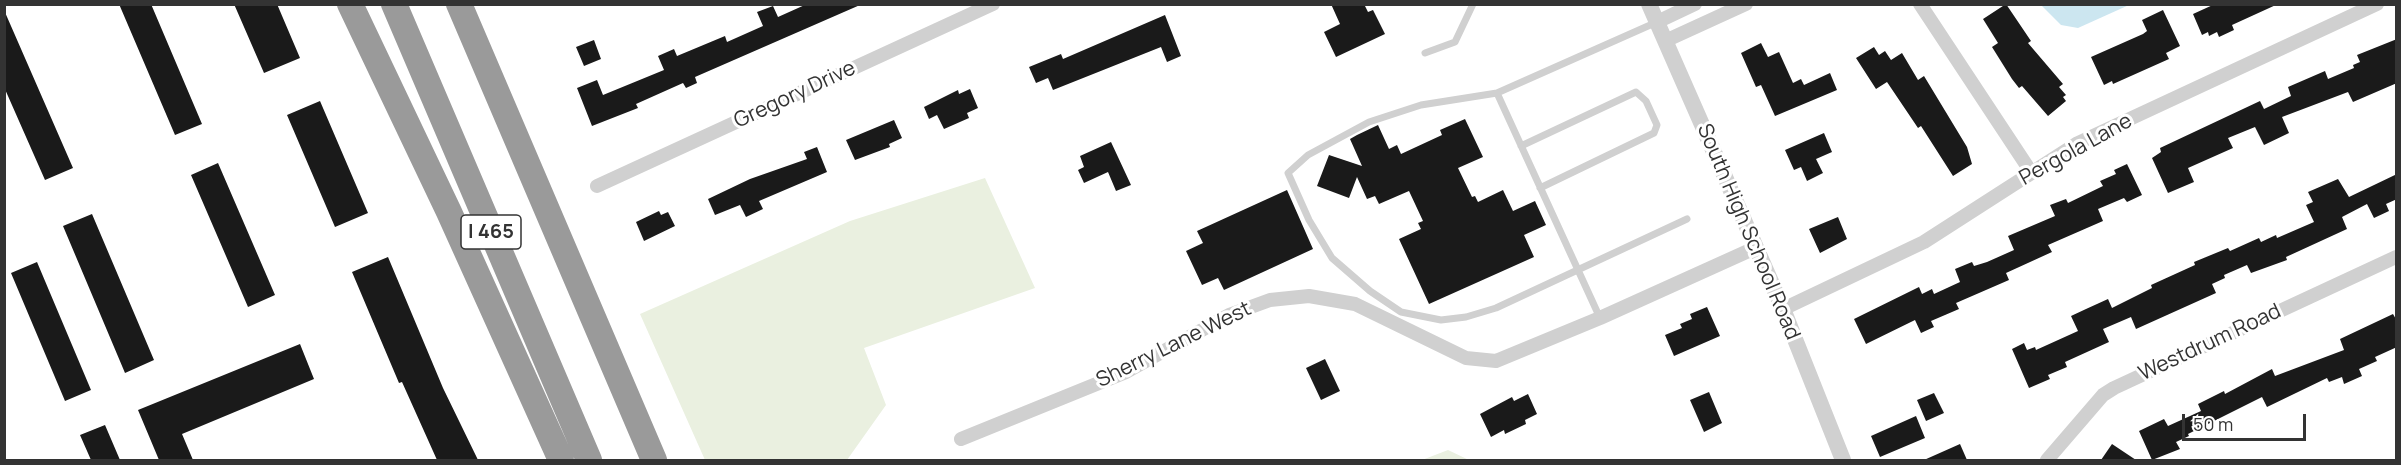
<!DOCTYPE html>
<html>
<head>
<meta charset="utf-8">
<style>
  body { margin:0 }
  #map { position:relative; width:2401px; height:465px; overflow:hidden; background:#fff; font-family:Manrope,sans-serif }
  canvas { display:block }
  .frame { position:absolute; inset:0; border:6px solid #333; pointer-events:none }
  .scale { position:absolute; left:2182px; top:414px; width:124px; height:27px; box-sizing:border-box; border:3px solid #333; border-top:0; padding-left:8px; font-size:18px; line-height:21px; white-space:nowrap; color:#333; -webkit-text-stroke:4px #fff; paint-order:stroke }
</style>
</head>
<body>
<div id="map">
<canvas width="2401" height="465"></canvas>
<div class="frame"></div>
<div class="scale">50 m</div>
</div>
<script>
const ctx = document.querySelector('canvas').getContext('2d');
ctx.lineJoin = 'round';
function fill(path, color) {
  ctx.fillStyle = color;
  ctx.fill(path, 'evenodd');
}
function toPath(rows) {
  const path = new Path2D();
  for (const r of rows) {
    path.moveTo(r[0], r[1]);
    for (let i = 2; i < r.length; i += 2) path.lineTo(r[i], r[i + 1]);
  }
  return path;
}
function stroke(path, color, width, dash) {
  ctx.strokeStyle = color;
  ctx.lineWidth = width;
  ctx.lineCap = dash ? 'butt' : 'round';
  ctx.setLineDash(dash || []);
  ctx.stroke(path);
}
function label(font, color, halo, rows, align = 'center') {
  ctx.font = font + ' Manrope,sans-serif';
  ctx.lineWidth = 6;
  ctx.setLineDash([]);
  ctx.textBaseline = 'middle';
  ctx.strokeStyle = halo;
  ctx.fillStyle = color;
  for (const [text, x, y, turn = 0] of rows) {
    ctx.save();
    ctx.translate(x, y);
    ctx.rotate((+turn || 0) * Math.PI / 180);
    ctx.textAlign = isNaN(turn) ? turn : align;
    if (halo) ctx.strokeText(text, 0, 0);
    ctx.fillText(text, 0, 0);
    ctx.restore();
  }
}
fill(toPath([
  [985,178,1035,288,864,348,886,405,847,460,705,460,640,314,850,221],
  [1448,450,1469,460,1422,460]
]), '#eaf0e0');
fill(toPath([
  [2041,5,2129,5,2078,28,2061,25]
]), '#cce6f0');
fill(toPath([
  [119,4,151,4,202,124,175,135],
  [234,4,277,4,300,58,264,73],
  [807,4,860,5,695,77,697,83,686,88,683,83,636,104,638,108,592,126,577,88,597,80,603,95,664,70,658,56,674,49,677,56,725,36,727,42,763,26,757,12,773,6,778,17],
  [1331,4,1364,4,1368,12,1373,10,1385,34,1336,57,1324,32,1340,24],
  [2006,4,2031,41,2028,43,2063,84,2059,87,2066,95,2063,97,2066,101,2048,116,2022,86,2019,88,2012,79,1992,47,1998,43,1983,19],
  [2215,4,2278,4,2232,25,2234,30,2219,37,2217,32,2209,36,2208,32,2202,35,2193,14],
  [4,10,73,168,45,180,4,87],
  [2163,10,2180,46,2166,53,2169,59,2113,84,2112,81,2104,85,2091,57,2143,34,2147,31,2142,20],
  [1165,15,1181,56,1167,62,1161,47,1053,90,1048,78,1036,83,1029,67,1061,54,1063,59],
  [2397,39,2397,83,2353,102,2348,92,2282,117,2289,133,2264,145,2255,127,2228,138,2233,148,2188,168,2194,182,2168,193,2152,158,2161,152,2160,148,2260,101,2264,109,2291,96,2288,87,2325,71,2328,79,2354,68,2353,65,2360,62,2357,55],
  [594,40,601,59,584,66,576,47],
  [1761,43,1768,57,1779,52,1793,83,1801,79,1804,85,1830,73,1837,90,1775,116,1761,85,1756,87,1741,53],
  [1874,47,1879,55,1885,51,1891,60,1902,53,1918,80,1924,76,1967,147,1972,164,1953,176,1921,126,1918,128,1887,82,1876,89,1856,58],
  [970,89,978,108,967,113,969,118,944,129,937,115,929,119,924,107,958,90,959,94],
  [320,101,368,213,335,227,287,115],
  [1465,119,1483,157,1458,168,1472,197,1475,196,1478,202,1503,190,1513,211,1535,201,1546,225,1524,235,1534,257,1429,304,1399,239,1421,229,1418,223,1423,221,1409,191,1379,204,1375,196,1367,199,1357,177,1349,198,1317,186,1329,155,1362,166,1350,139,1357,135,1378,125,1389,149,1397,145,1401,154,1442,135,1440,130],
  [894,120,902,138,889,144,890,147,855,160,846,140],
  [1824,133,1832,152,1816,159,1823,173,1807,181,1801,167,1794,170,1785,150],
  [1111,142,1131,185,1116,191,1108,172,1084,183,1078,170,1084,167,1080,156],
  [817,147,827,172,759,201,763,209,746,217,740,205,715,215,708,199,750,179,807,159,804,152],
  [218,163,275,295,248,307,191,175],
  [2127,164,2142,195,2127,202,2124,198,2098,209,2103,221,2048,245,2052,252,2006,273,2009,280,1956,303,1959,309,1931,321,1934,327,1921,333,1915,320,1866,344,1854,319,1919,287,1922,294,1932,289,1934,294,1960,282,1955,269,1972,262,1974,266,1987,262,2014,250,2008,236,2055,216,2050,205,2066,199,2068,203,2103,186,2100,181,2116,174,2114,170],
  [2397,174,2397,199,2386,204,2389,211,2374,218,2367,204,2342,217,2347,229,2286,257,2287,260,2251,273,2247,265,2224,275,2225,278,2212,284,2216,293,2136,329,2131,317,2103,329,2109,342,2065,362,2067,367,2048,375,2050,379,2029,388,2012,349,2024,343,2027,350,2035,347,2036,350,2078,331,2071,316,2086,309,2108,299,2112,308,2152,288,2151,285,2195,265,2194,262,2228,248,2230,251,2259,238,2261,242,2276,235,2277,238,2314,222,2306,205,2313,202,2308,192,2338,179,2349,197],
  [1287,190,1313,249,1224,290,1218,278,1202,285,1186,251,1203,243,1197,231],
  [659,211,661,215,668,212,675,226,644,241,636,222],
  [92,214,154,360,125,373,63,226],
  [1838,217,1847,239,1820,253,1809,229],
  [388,257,443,388,478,460,437,460,402,382,399,383,352,272],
  [37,262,91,390,65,401,11,273],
  [1707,307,1720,336,1674,356,1665,335,1682,328,1680,324,1692,319,1690,314],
  [2393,314,2397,321,2397,347,2375,357,2377,361,2359,369,2362,376,2344,384,2342,377,2329,382,2327,378,2267,407,2262,397,2188,434,2189,436,2176,442,2180,449,2152,460,2139,431,2164,419,2168,426,2201,411,2198,404,2224,391,2225,394,2272,369,2275,376,2344,350,2340,339],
  [300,344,314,379,182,434,193,460,159,460,138,410],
  [1325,359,1340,391,1321,400,1306,368],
  [1709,392,1722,423,1704,432,1690,400],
  [1934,393,1944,413,1926,421,1917,400],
  [1528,394,1537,414,1525,420,1526,424,1505,434,1504,430,1491,437,1480,414,1512,397,1514,401],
  [1916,416,1925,438,1880,457,1871,436],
  [105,425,120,460,91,460,80,435],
  [1960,444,1967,460,1924,460],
  [2112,444,2136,460,2101,460]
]), '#1a1a1a');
stroke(toPath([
  [1425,53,1455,42,1473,4],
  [1497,93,1421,105,1369,122,1308,155,1288,173,1309,220,1332,258,1370,291,1401,312,1441,320,1466,317,1496,308,1687,219],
  [1521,146,1636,92,1646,101,1657,125,1654,133,1540,188],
  [1600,318,1497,93,1657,22]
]), '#d0d0d0', 7);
stroke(toPath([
  [1920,4,2031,172],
  [1657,22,1695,4],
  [1665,41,1746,4],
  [597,186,993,4],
  [1783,309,1924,242,2078,143,2377,4],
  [961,439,1126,372,1229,315,1270,300,1309,296,1355,304,1466,358,1496,361,1600,318,1755,248],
  [2047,460,2103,395,2114,388,2396,257]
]), '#d0d0d0', 14);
stroke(toPath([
  [1649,4,1783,309,1843,460]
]), '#d0d0d0', 16);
stroke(toPath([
  [350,4,449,212,561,460],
  [394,4,589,460],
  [459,4,654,460]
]), '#9a9a9a', 26);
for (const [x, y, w] of [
  [491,232,60]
]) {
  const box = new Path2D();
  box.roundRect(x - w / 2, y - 17, w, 34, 4.5);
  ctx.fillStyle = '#fff';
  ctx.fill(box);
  stroke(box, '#333', 1.5);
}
label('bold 20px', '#333', null, [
  ["I 465",491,232]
]);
label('21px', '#333', '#fff', [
  ["Gregory Drive",795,95,-25],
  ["Pergola Lane",2076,150,-29],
  ["South High School Road",1748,232,67],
  ["Westdrum Road",2210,343,-25],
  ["Sherry Lane West",1174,345,-26]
]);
</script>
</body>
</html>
